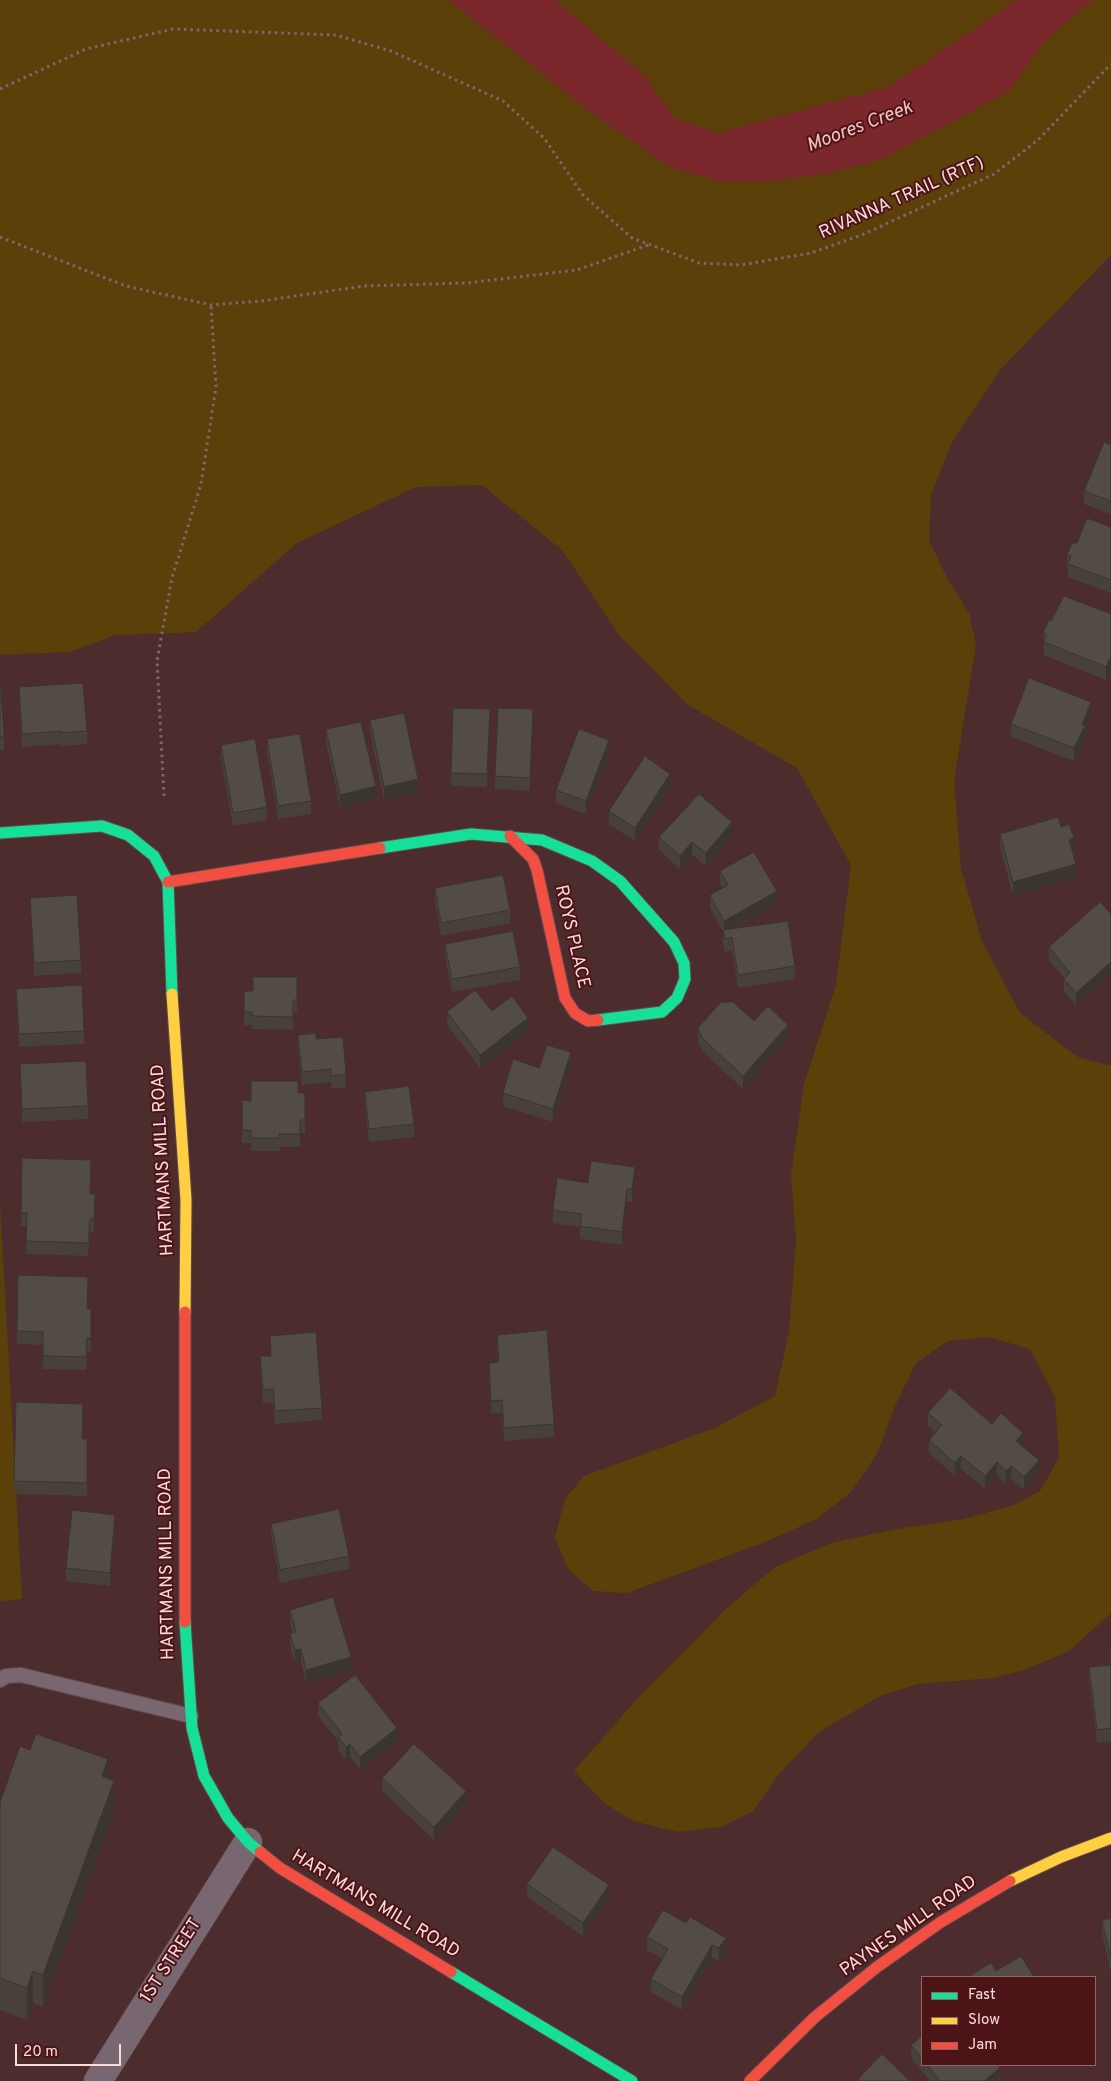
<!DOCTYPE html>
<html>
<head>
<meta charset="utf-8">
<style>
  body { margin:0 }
  #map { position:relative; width:1111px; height:2081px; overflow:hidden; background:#4c2c2d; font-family:Overpass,sans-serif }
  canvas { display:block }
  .legend { position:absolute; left:921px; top:1976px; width:175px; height:90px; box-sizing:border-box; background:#4d1417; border:1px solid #926465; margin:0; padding:6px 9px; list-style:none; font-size:15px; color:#fadbda }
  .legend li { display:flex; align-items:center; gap:10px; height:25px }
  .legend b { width:25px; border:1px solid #926465 }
  .scale { position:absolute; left:15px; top:2044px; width:106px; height:22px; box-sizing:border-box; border:2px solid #fadbda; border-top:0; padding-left:6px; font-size:15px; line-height:18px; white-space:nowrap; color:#fadbda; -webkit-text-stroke:4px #4d1417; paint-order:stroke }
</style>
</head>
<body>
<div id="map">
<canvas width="1111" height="2081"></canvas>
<ul class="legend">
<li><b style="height:6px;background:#16e098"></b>Fast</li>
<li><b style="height:6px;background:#ffcf43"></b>Slow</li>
<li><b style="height:6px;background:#f24e42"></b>Jam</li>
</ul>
<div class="scale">20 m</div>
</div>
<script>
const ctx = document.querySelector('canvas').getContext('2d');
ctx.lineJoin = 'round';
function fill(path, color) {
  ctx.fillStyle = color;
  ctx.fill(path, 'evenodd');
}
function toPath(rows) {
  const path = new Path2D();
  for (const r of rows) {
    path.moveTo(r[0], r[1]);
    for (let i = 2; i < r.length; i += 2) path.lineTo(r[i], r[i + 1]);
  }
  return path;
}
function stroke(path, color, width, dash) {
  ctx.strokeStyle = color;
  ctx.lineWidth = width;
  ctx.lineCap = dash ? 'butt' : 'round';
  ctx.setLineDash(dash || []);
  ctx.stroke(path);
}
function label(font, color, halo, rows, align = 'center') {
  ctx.font = font + ' Overpass,sans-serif';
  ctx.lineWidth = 4;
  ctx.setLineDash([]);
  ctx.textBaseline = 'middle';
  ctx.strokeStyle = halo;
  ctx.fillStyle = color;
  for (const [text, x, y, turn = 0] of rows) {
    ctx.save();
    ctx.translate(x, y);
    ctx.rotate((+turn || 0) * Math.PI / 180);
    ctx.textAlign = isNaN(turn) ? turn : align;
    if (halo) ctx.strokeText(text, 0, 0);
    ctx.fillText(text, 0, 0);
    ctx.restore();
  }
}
fill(toPath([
  [0,0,449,0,584,107,669,167,722,182,766,182,829,173,882,159,1009,91,1044,41,1093,0,1111,0,1111,255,1000,370,951,444,931,496,929,540,947,578,969,613,976,645,954,781,961,868,982,941,1020,1013,1078,1057,1111,1066,1111,1613,1069,1651,1025,1670,992,1678,918,1684,880,1696,819,1732,779,1774,753,1811,721,1827,678,1832,633,1821,604,1803,574,1771,638,1698,727,1608,775,1567,831,1543,897,1529,964,1519,1014,1505,1040,1491,1059,1458,1055,1397,1030,1349,989,1337,948,1341,916,1363,895,1406,877,1454,851,1492,817,1519,760,1544,627,1593,593,1591,568,1569,555,1537,565,1499,584,1476,715,1428,775,1396,789,1331,796,1240,791,1175,804,1084,836,985,851,865,797,768,688,705,619,635,562,550,482,485,416,487,297,543,196,632,116,635,69,652,0,655],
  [555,0,1017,0,888,87,718,133,675,119,645,76],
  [0,1202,22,1599,0,1601]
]), '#5c4009');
fill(toPath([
  [449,0,555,0,645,76,675,119,718,133,888,87,1017,0,1093,0,1044,41,1009,91,882,159,829,173,766,182,722,182,669,167,584,107]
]), '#7a282c');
const lane = toPath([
  [0,1680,6,1676,21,1675,191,1716]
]);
const street = toPath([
  [98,2081,248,1842]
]);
const fast = toPath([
  [0,833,102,826,128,835,154,856,168,882,172,994],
  [380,848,471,834,542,840,592,861,620,881,674,942,684,963,685,979,677,998,662,1012,598,1020],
  [185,1622,192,1728,204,1776,228,1818,248,1842,260,1852],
  [451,1972,632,2081]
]);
const slow = toPath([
  [172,994,186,1200,185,1312],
  [1010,1881,1061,1857,1111,1838]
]);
const jam = toPath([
  [510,836,533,859,537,870,565,998,575,1013,588,1021,598,1020],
  [168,882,380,848],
  [185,1622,185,1312],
  [260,1852,280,1868,451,1972],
  [750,2081,815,2017,877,1967,941,1922,1010,1881]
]);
stroke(lane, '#654b4b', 16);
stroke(street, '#654b4b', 29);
stroke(fast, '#654b4b', 13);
stroke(slow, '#654b4b', 13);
stroke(jam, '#654b4b', 13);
stroke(toPath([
  [0,89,86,49,173,29,336,35,391,51,503,101,544,138,583,195,632,238,699,263,741,265,811,253,864,234,994,174,1038,140,1111,64],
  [0,237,126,286,211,305,261,301,364,286,466,283,577,270,648,245],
  [164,796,157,661,172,578,201,484,216,387,211,305]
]), '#7b686e', 3, [2.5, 4]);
stroke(lane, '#786671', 14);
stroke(street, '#786671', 28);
stroke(fast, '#16e098', 11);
stroke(slow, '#ffcf43', 11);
stroke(jam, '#f24e42', 11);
fill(toPath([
  [1111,445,1111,514,1084,504,1084,491],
  [1111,527,1111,593,1068,577,1068,568,1067,568,1067,555,1077,543],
  [1111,614,1106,680,1044,655,1043,633,1051,621],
  [19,687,87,731,87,744,61,746,61,744,22,747,19,700],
  [0,689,4,737,4,750,0,750],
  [1091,714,1085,731,1085,739,1074,761,1011,737,1011,724],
  [370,720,418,792,384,800,370,733],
  [490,722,487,787,451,786,451,773],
  [533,722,530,791,495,789,495,776],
  [326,729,376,799,340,807,326,742],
  [267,739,311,801,311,814,278,819,267,752],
  [221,745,267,807,267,820,233,826,221,758],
  [609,753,586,814,556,803,556,790],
  [670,786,635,841,609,824,609,811],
  [1061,827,1074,851,1073,852,1076,877,1013,895,1000,847,1000,834],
  [732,835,706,866,692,855,680,869,659,850,659,837],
  [720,871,777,904,733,929,795,966,795,979,738,988,732,950,725,952,723,943,723,932,710,908,710,895,722,888,720,884],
  [435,888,510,910,510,923,441,936,435,901],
  [30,898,81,960,81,973,34,976],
  [1111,914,1111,974,1076,1006,1064,992,1064,978,1049,960,1049,947],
  [445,944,520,967,520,980,452,992,445,956],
  [297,977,297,1013,293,1012,293,1030,252,1029,252,1025,244,1025,244,991,253,991],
  [16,989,84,1031,84,1044,19,1047],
  [447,1012,528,1031,480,1068,447,1025],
  [754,1021,788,1038,743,1089,702,1051,698,1041,698,1028],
  [298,1035,316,1039,346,1074,346,1087,331,1089,331,1082,302,1085,298,1048],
  [20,1064,88,1106,88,1119,22,1122],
  [571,1065,553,1122,503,1106,503,1093,539,1068],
  [365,1092,414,1124,414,1137,369,1142,365,1105],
  [298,1093,305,1093,305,1133,300,1133,300,1147,280,1147,280,1151,251,1151,251,1143,242,1143,242,1100,251,1101],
  [22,1158,90,1194,95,1207,94,1232,90,1232,88,1256,26,1254,27,1226,21,1226],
  [635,1180,632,1202,627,1201,622,1245,580,1239,580,1227,553,1223,553,1210,588,1183],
  [87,1309,91,1309,91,1352,87,1351,86,1370,43,1369,43,1345,17,1344,17,1331],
  [497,1335,554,1424,554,1437,504,1441,502,1413,491,1413,489,1376,489,1363,498,1362],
  [270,1336,322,1408,322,1420,275,1424,273,1402,263,1403,260,1369,260,1356,270,1356],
  [928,1413,992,1424,1023,1446,1039,1473,1024,1490,1011,1479,1006,1484,997,1475,985,1489,961,1469,955,1476,929,1453,929,1440,936,1432,928,1426],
  [83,1439,87,1439,87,1496,14,1494,14,1481],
  [271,1524,349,1556,349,1569,280,1583,271,1536],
  [115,1528,110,1586,66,1581,66,1568],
  [290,1610,351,1670,306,1683,301,1662,295,1663,290,1647,290,1634,292,1633,290,1623],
  [1110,1649,1111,1649,1111,1741,1097,1743,1089,1680,1089,1667,1111,1665],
  [318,1703,397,1741,360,1770,350,1757,346,1760,338,1750,338,1741,318,1716],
  [108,1778,114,1812,43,2007,33,2003,27,2020,0,2010,0,1802],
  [382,1778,466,1804,434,1840,382,1791],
  [527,1884,609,1898,583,1936,527,1897],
  [663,1910,726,1951,719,1961,712,1958,682,2010,651,1992,651,1979,663,1959,647,1950,647,1937],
  [1111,1918,1111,1971,1102,1934,1102,1921],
  [922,2036,922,2065,997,2065,1000,2080,930,2081,911,2058,911,2045]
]), '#47413a');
fill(toPath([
  [1111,656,1111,669,1106,680,1106,667],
  [1091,702,1091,714,1085,731,1085,739,1074,761,1074,748],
  [490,709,490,722,487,787,487,774],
  [533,709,533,722,530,791,530,778],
  [609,740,609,753,586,814,586,801],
  [670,774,670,786,635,841,635,828],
  [418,779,418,792,384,800,384,787],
  [376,786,376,799,340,807,340,795],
  [732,822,732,835,706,866,706,853],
  [1074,838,1074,851,1069,853,1069,840],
  [692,842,692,855,680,869,680,856],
  [1076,864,1076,877,1013,895,1013,882],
  [777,891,777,904,724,933,724,921],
  [1111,962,1111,974,1076,1006,1076,993],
  [528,1018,528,1031,480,1068,480,1055],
  [788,1025,788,1038,743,1089,743,1076],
  [571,1052,571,1065,553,1122,553,1109],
  [635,1167,635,1180,632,1202,632,1189],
  [627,1189,627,1201,622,1245,622,1232],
  [1023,1433,1023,1446,1016,1454,1016,1441],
  [961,1456,961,1469,955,1476,955,1463],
  [1039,1460,1039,1473,1024,1490,1024,1477],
  [997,1462,997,1475,985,1489,985,1476],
  [1011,1466,1011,1479,1006,1484,1006,1471],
  [115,1515,115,1528,110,1586,110,1573],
  [301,1649,301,1662,295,1663,295,1650],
  [351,1657,351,1670,306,1683,306,1670],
  [397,1728,397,1741,360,1770,360,1757],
  [350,1744,350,1757,346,1760,346,1747],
  [108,1759,108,1791,102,1776],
  [114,1781,114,1812,43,2007,43,1975],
  [466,1791,466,1804,434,1840,434,1827],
  [609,1885,609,1898,583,1936,583,1923],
  [726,1938,726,1951,719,1961,719,1948],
  [712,1945,712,1958,682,2010,682,1997],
  [33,1971,33,2003,27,2020,27,1988],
  [1000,2068,999,2081,984,2081]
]), '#3a3530');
const building = toPath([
  [1104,442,1111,445,1111,501,1084,491,1104,442],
  [1087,518,1111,527,1111,580,1068,564,1071,556,1067,555,1072,543,1077,543,1087,518],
  [1064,596,1111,614,1111,656,1106,667,1044,642,1046,634,1043,633,1049,620,1051,621,1064,596],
  [1029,678,1091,702,1082,724,1085,726,1074,748,1011,724,1029,678],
  [83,683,87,731,61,733,61,731,22,734,19,687,83,683],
  [0,689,1,689,4,737,0,737,0,689],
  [453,708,490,709,487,774,451,773,453,708],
  [498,708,533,709,530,778,495,776,498,708],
  [404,713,418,779,384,787,370,720,404,713],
  [361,722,376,786,340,795,326,729,361,722],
  [579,729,609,740,586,801,556,790,579,729],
  [300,734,311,801,278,806,267,739,300,734],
  [255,739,267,807,233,813,221,745,255,739],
  [645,756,670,774,635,828,609,811,645,756],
  [699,794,732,822,706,853,692,842,680,856,659,837,699,794],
  [1058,817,1061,827,1069,824,1074,838,1069,840,1076,864,1013,882,1000,834,1058,817],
  [754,852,777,891,724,921,710,895,728,885,720,871,754,852],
  [503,875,510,910,441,923,435,888,503,875],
  [77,895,81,960,34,963,30,898,77,895],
  [1100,902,1111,914,1111,962,1076,993,1064,979,1070,973,1049,947,1100,902],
  [788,921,795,966,738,975,732,937,725,939,723,930,788,921],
  [513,931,520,967,452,979,445,944,513,931],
  [253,977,297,977,297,1000,293,1000,293,1017,252,1016,252,1012,244,1012,244,991,253,991,253,977],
  [82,985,84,1031,19,1034,16,989,82,985],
  [475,990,492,1011,512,996,528,1018,480,1055,447,1012,475,990],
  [721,1002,733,1002,754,1021,768,1006,788,1025,743,1076,702,1038,698,1028,721,1002],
  [316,1033,316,1039,343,1037,346,1074,331,1076,331,1069,302,1072,298,1035,316,1033],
  [547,1045,571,1052,553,1109,503,1093,513,1059,539,1068,547,1045],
  [86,1061,88,1106,22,1109,20,1064,86,1061],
  [251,1081,298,1081,298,1093,305,1093,305,1120,300,1120,300,1134,279,1134,280,1138,251,1138,251,1130,242,1130,242,1100,251,1101,251,1081],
  [409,1086,414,1124,369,1129,365,1092,409,1086],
  [22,1158,91,1160,90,1194,95,1194,94,1219,90,1219,88,1243,26,1241,27,1213,21,1213,22,1158],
  [591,1161,635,1167,632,1189,627,1189,622,1232,580,1226,582,1214,553,1210,557,1178,588,1183,591,1161],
  [18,1275,88,1277,87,1309,91,1309,91,1339,87,1338,86,1357,43,1356,43,1332,17,1331,18,1275],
  [547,1330,554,1424,504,1428,502,1400,491,1401,489,1363,499,1362,497,1335,547,1330],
  [316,1332,322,1408,275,1411,273,1389,263,1390,260,1356,271,1356,270,1336,316,1332],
  [950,1388,992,1424,1001,1413,1023,1433,1016,1441,1039,1460,1024,1477,1011,1466,1006,1471,997,1462,985,1476,961,1456,955,1463,929,1440,942,1425,928,1413,950,1388],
  [16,1402,83,1404,82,1439,87,1439,87,1483,14,1481,16,1402],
  [339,1509,349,1556,280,1570,271,1524,339,1509],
  [72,1510,115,1515,110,1573,66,1568,72,1510],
  [333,1597,351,1657,306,1670,301,1649,295,1650,290,1634,296,1632,290,1610,333,1597],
  [1111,1665,1111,1728,1097,1730,1089,1667,1111,1665],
  [355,1675,397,1728,360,1757,350,1744,346,1747,338,1737,342,1734,318,1703,355,1675],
  [36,1734,108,1759,102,1776,114,1781,43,1975,33,1971,27,1988,0,1978,0,1802,20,1746,30,1750,36,1734],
  [414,1744,466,1791,434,1827,382,1778,414,1744],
  [553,1847,609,1885,583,1923,527,1884,553,1847],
  [663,1910,686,1923,690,1917,726,1938,719,1948,712,1945,682,1997,651,1979,668,1949,647,1937,663,1910],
  [1111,1918,1111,1958,1102,1921,1111,1918],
  [1021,1956,1034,1977,972,1977,971,1975,991,1963,996,1971,1021,1956],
  [922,2036,922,2059,911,2045,922,2036],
  [882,2054,910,2081,861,2081,858,2079,882,2054],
  [927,2065,997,2065,1000,2068,984,2081,940,2081,927,2065]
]);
fill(building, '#534c44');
stroke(building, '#3a3530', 1);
label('18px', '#fadbda', '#4d1417', [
  ["RIVANNA TRAIL (RTF)",902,199,-24],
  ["ROYS PLACE",571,937,77],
  ["HARTMANS MILL ROAD",164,1160,-93],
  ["HARTMANS MILL ROAD",168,1564,-91],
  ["HARTMANS MILL ROAD",375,1905,31],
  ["PAYNES MILL ROAD",909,1927,-35],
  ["1ST STREET",172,1961,-57]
]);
label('italic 19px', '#f6c3c0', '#4d1417', [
  ["Moores Creek",860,128,-21]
]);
</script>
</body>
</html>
